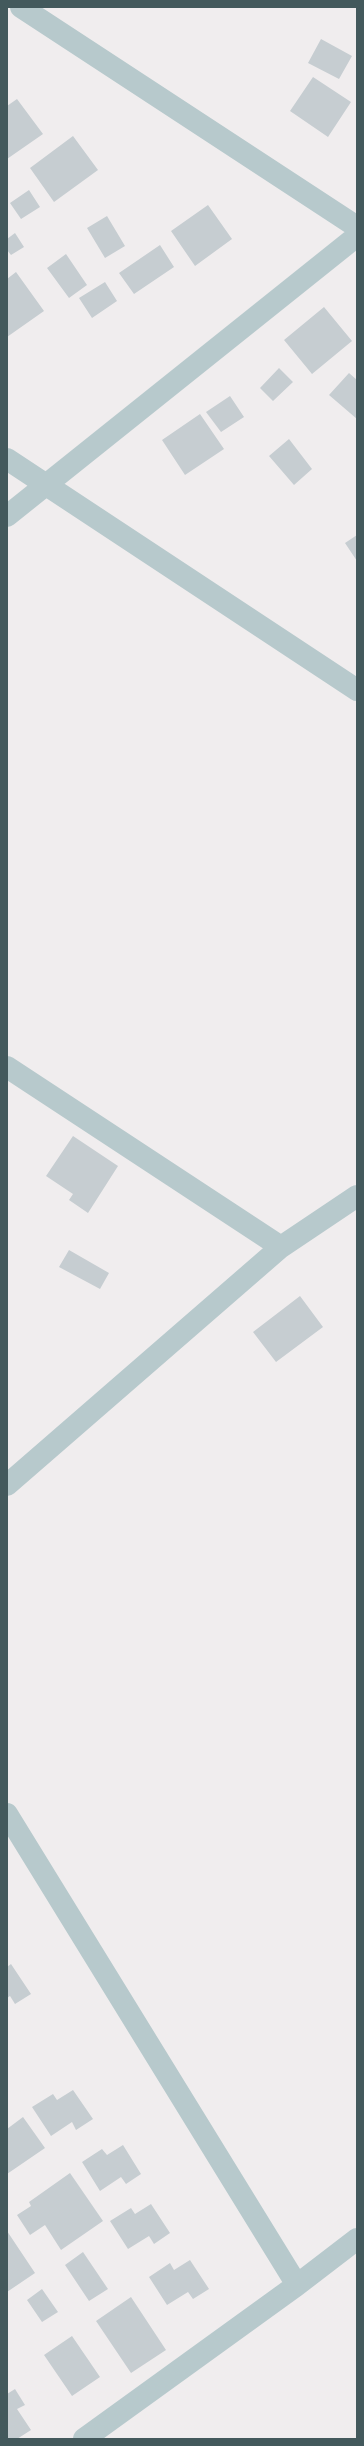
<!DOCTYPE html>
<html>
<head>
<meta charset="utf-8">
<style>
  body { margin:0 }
  #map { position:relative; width:364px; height:2446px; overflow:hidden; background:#f0edee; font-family:"Fira Sans Condensed",sans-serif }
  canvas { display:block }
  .frame { position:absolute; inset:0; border:8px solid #43595c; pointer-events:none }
</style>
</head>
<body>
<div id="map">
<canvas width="364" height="2446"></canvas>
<div class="frame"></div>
</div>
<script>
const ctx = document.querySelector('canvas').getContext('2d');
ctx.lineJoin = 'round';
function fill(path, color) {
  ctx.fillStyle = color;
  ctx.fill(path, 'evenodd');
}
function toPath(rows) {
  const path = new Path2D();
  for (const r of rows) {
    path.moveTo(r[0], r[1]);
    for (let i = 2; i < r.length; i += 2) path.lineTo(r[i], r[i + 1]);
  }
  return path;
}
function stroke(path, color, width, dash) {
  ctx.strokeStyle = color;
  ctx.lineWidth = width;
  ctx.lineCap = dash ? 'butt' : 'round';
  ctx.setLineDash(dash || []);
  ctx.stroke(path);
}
fill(toPath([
  [321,39,352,56,339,79,308,63],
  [313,77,351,102,328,137,290,111],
  [17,99,43,134,7,159,7,106],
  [73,136,98,170,54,202,30,168],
  [29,190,40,207,21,219,10,203],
  [208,205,232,239,195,266,171,231],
  [107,216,125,246,105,258,87,228],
  [15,233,24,247,11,255,7,250,7,239],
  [160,245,174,267,134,294,119,273],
  [66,254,87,285,69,298,47,268],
  [16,272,44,311,7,337,7,279],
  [105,282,117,301,92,318,79,298],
  [324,307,352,341,312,374,284,340],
  [279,368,293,382,273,401,260,388],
  [349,373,357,380,357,419,329,395],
  [230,396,244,417,221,432,206,412],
  [200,414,224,449,185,475,162,440],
  [289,439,312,469,294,485,269,456],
  [357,535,357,561,345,543],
  [73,1136,118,1166,88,1213,69,1200,73,1194,46,1176],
  [69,1250,109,1273,100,1289,59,1267],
  [300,1296,323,1327,276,1362,253,1332],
  [11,1964,31,1994,15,2004,10,1996,7,1998,7,1967],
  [73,2090,93,2119,76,2130,72,2122,51,2136,32,2107,53,2094,57,2100],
  [23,2117,45,2148,7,2174,7,2129],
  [123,2145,141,2174,126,2184,121,2177,100,2191,82,2162,102,2149,107,2155],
  [70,2173,103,2221,61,2250,45,2225,30,2235,17,2215,31,2206,29,2202],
  [151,2204,170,2233,154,2244,149,2236,128,2249,110,2221,131,2208,135,2214],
  [7,2231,35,2273,7,2292],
  [83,2252,108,2289,89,2301,65,2265],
  [190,2260,209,2289,193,2299,188,2292,167,2305,149,2277,170,2263,174,2270],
  [42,2289,58,2312,42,2322,27,2300],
  [131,2297,166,2350,131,2373,96,2321],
  [72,2336,100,2377,72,2396,44,2355],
  [15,2389,25,2405,17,2409,31,2430,17,2439,7,2439,7,2394]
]), '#c6cdd1');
stroke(toPath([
  [21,7,357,227],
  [7,459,357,690],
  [7,516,357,236],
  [7,1067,281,1247],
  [7,1485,281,1247,357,1196],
  [7,1814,297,2285],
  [84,2439,297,2285,357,2239]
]), '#b7c9cc', 22);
</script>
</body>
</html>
